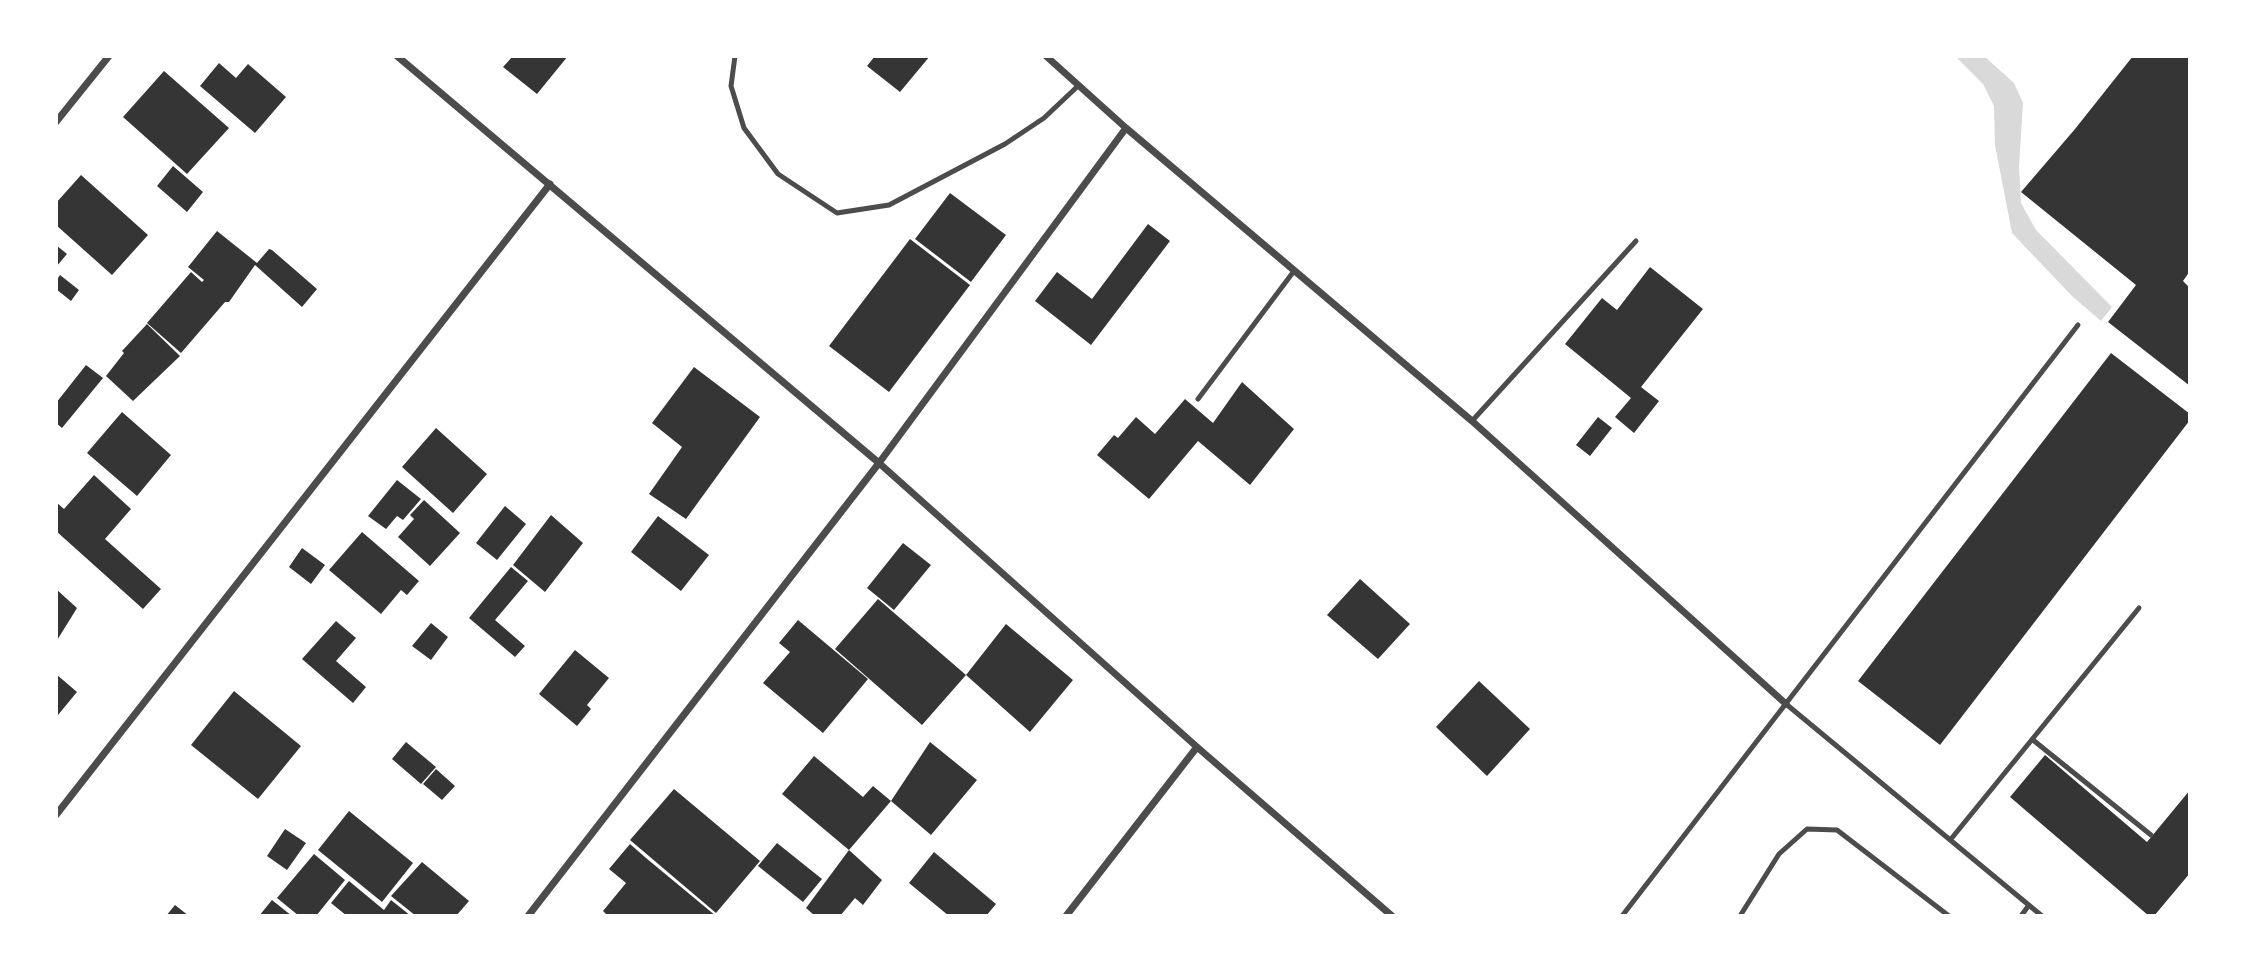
<!DOCTYPE html>
<html>
<head>
<meta charset="utf-8">
<style>
  body { margin:0 }
  #map { position:relative; width:2246px; height:972px; overflow:hidden; background:#fff; font-family:"Alegreya Sans",sans-serif }
  canvas { display:block }
  .frame { position:absolute; inset:0; border:58px solid #fff; pointer-events:none }
</style>
</head>
<body>
<div id="map">
<canvas width="2246" height="972"></canvas>
<div class="frame"></div>
</div>
<script>
const ctx = document.querySelector('canvas').getContext('2d');
ctx.lineJoin = 'round';
function fillPath(path, color) {
  ctx.fillStyle = color;
  ctx.fill(path, 'evenodd');
}
function shape(rows) {
  const path = new Path2D();
  for (const r of rows) {
    path.moveTo(r[0], r[1]);
    for (let i = 2; i < r.length; i += 2) path.lineTo(r[i], r[i + 1]);
  }
  return path;
}
function strokePath(path, color, width, dash) {
  ctx.strokeStyle = color;
  ctx.lineWidth = width;
  ctx.lineCap = dash ? 'butt' : 'round';
  ctx.setLineDash(dash || []);
  ctx.stroke(path);
}
const water = shape([
  [1955,56,1984,56,2014,83,2023,103,2019,167,2021,203,2036,230,2112,307,2101,321,2072,296,2012,233,1995,145,1994,106,1983,84]
]);
const building = shape([
  [513,56,568,56,537,94,503,67],
  [875,56,930,56,900,92,867,66],
  [2133,56,2190,56,2190,271,2183,281,2190,288,2190,386,2108,322,2136,285,2021,192,2075,129],
  [219,63,236,78,248,64,286,97,255,133,200,86],
  [164,71,229,128,187,174,123,117],
  [173,166,203,192,187,212,157,186],
  [81,175,148,235,112,275,56,225,56,203],
  [950,193,1006,235,971,282,915,239],
  [1148,224,1170,241,1091,345,1035,301,1057,272,1092,299],
  [217,231,257,263,269,249,272,250,317,289,302,307,255,265,229,302,225,302,181,353,147,323,191,272,202,282,204,280,188,267],
  [910,239,970,285,889,392,829,346],
  [56,245,67,254,56,267],
  [1650,267,1703,309,1641,387,1659,401,1634,433,1615,417,1631,398,1565,344,1602,298,1617,310],
  [60,275,79,290,71,301,56,289,56,281],
  [147,324,180,356,133,401,106,376,124,353,122,351],
  [2111,353,2190,414,2190,420,1940,745,1858,681],
  [86,365,103,378,62,428,56,423,56,403],
  [694,367,760,417,686,519,649,494,682,447,652,423],
  [1242,382,1294,429,1250,485,1198,441,1149,499,1097,455,1114,435,1118,438,1136,417,1155,434,1185,399,1213,423],
  [122,412,171,455,137,496,87,453],
  [1598,417,1612,428,1590,456,1576,445],
  [436,428,487,474,453,513,402,467],
  [94,475,131,509,105,539,161,589,143,609,56,531,56,502,64,509],
  [397,480,421,499,403,520,397,516,386,529,368,516],
  [424,500,460,533,430,566,398,537,414,519,410,515],
  [505,506,526,524,497,560,476,543],
  [551,515,583,543,545,592,513,565],
  [658,516,709,555,681,591,631,552],
  [362,532,419,581,407,595,401,590,381,614,329,570],
  [903,543,931,565,894,610,867,588],
  [302,548,325,565,311,584,289,567],
  [511,567,528,581,495,620,525,646,515,657,469,618],
  [1360,579,1410,624,1378,659,1327,615],
  [56,589,77,608,56,642],
  [878,599,966,675,922,725,835,649],
  [798,620,868,679,823,733,763,683,790,652,779,643],
  [336,621,356,638,336,661,366,687,353,703,302,659],
  [431,623,448,637,431,660,412,646],
  [1006,624,1073,680,1030,732,966,675],
  [575,650,609,678,587,705,591,709,577,726,539,694],
  [56,674,77,692,58,715,56,713],
  [1479,681,1530,729,1487,776,1436,727],
  [234,691,301,746,258,799,191,745],
  [406,742,436,767,421,784,392,759],
  [930,742,977,780,931,835,891,801],
  [2045,755,2147,842,2190,790,2190,873,2154,916,2149,916,2010,797],
  [814,756,863,797,873,786,891,801,849,850,882,880,863,905,855,898,840,916,815,916,806,908,849,850,782,794],
  [436,769,455,786,442,800,423,784],
  [674,789,760,861,716,913,630,840],
  [349,811,413,863,382,902,318,850],
  [285,829,306,843,287,870,267,856],
  [777,843,822,879,803,902,758,866],
  [630,844,646,858,716,916,608,916,603,911,626,883,609,869],
  [934,852,996,904,986,916,949,916,909,883],
  [314,854,345,880,316,916,299,916,277,898],
  [422,862,469,901,456,916,416,916,391,896],
  [349,881,384,910,391,900,411,916,347,916,331,903],
  [272,900,292,916,259,916],
  [175,905,189,916,166,916]
]);
const service = shape([
  [735,56,731,86,744,128,778,174,837,213,889,205,1005,144,1044,118,1079,85],
  [1198,399,1294,271],
  [1472,421,1636,241],
  [1786,704,2042,916],
  [2033,740,2151,835],
  [1951,839,2139,608],
  [1622,916,2078,325],
  [1740,916,1779,854,1807,829,1837,830,1949,916],
  [2021,916,2029,905]
]);
const minor = shape([
  [397,56,879,463,1197,747,1392,916],
  [1046,56,1126,128,1472,421,1786,704],
  [56,122,109,56],
  [56,815,550,184],
  [528,916,879,463,1126,128],
  [1066,916,1197,747]
]);
fillPath(water, '#d9d9d9');
fillPath(building, '#353535');
strokePath(service, '#4c4c4c', 5);
strokePath(minor, '#4c4c4c', 7);
</script>
</body>
</html>
